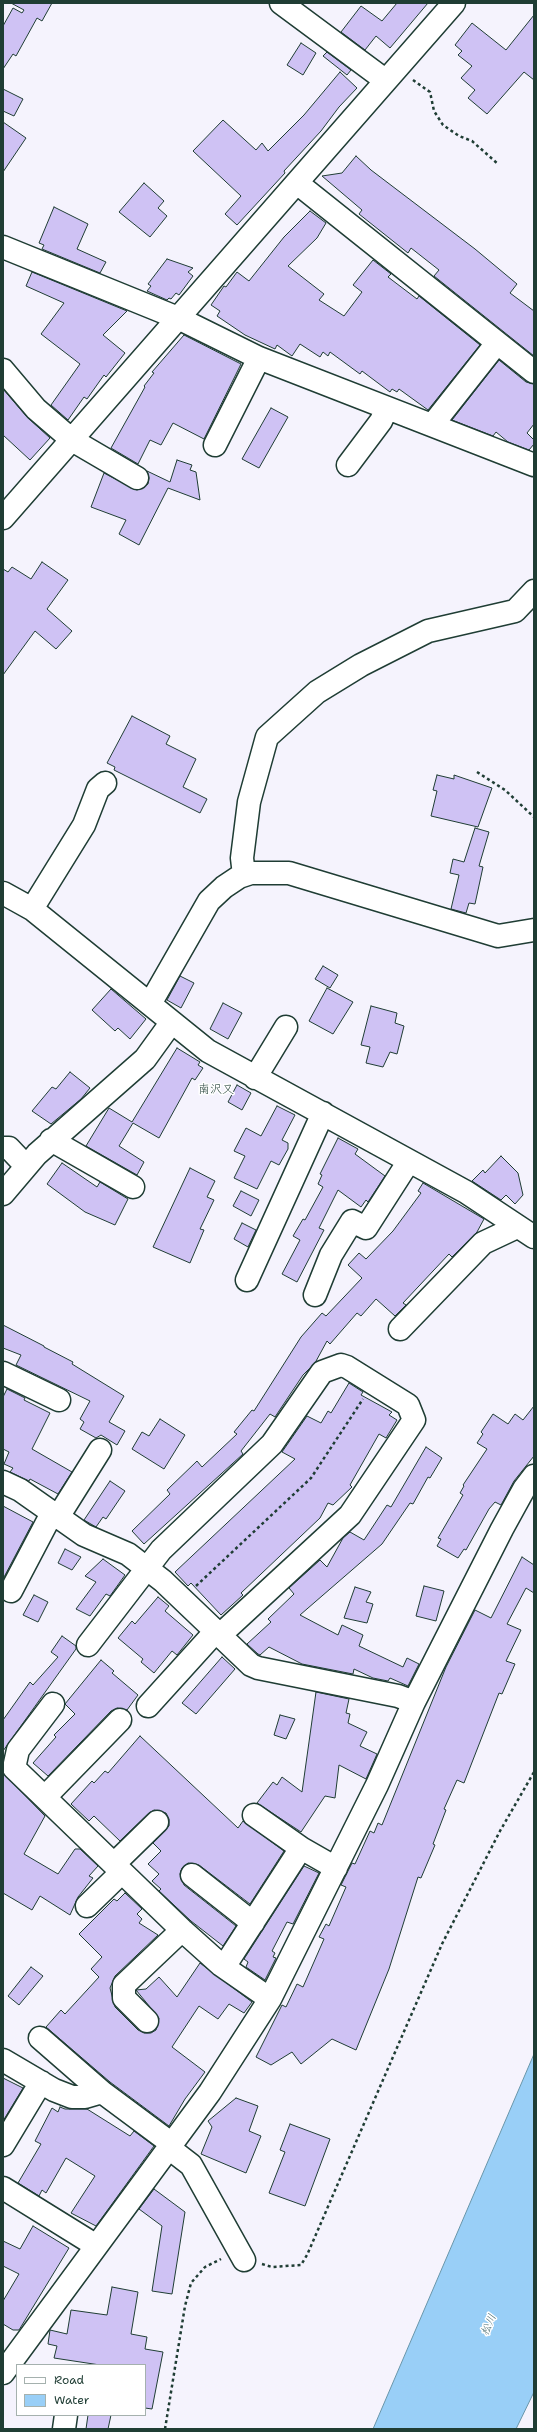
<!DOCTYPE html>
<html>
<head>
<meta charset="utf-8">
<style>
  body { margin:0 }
  #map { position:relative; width:537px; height:2432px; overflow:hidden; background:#f5f3fd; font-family:"Shantell Sans",sans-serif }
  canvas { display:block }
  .frame { position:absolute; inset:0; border:4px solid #1f3d34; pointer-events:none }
  .legend { position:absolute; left:16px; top:2364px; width:130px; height:52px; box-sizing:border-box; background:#fff; border:1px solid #a5b1ae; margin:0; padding:5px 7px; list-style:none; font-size:12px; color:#1f3d34 }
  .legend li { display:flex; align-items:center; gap:8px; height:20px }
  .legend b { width:20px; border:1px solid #a5b1ae }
</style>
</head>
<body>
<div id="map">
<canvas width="537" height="2432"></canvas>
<div class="frame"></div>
<ul class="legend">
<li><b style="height:5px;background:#fff"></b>Road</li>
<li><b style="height:11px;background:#99cff7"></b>Water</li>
</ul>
</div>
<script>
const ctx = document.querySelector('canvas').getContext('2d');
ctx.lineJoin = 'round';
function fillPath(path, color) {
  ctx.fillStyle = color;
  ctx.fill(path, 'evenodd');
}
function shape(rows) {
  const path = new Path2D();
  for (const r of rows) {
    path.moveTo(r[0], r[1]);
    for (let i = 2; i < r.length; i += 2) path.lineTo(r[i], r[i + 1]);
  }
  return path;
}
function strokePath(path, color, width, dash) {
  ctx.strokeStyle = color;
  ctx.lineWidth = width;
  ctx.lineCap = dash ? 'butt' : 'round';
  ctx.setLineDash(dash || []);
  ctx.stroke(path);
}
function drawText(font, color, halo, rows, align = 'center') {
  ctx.font = font + ' "Shantell Sans","Klee One",sans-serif';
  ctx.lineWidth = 3;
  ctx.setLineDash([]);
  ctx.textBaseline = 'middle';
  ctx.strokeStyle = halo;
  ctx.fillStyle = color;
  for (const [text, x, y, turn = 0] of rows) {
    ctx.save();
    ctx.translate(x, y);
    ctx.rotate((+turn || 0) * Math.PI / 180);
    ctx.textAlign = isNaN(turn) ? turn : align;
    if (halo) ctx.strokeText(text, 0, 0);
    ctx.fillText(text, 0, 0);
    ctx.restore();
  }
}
const water = shape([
  [534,2054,534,2392,516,2429,373,2429,534,2054]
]);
const building = shape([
  [11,3,52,3,42,21,37,18,16,56,13,54,3,69,3,26,13,8,22,13,24,10,11,3],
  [397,3,428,3,390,48,376,36,365,50,341,32,361,6,382,21,397,3],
  [534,15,534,80,524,72,487,114,468,98,475,90,461,78,472,66,458,55,462,51,455,45,472,23,506,50,534,15],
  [301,43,316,53,303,75,287,65,301,43],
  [327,52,351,70,347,75,323,56,327,52],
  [340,72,357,88,339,107,321,131,284,171,285,173,237,225,225,214,241,196,193,151,223,120,256,150,262,143,268,151,304,115,340,72],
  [3,89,23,99,14,116,3,111,3,89],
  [3,122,26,138,3,172,3,122],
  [356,156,371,170,475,249,517,284,510,293,534,311,534,356,434,276,439,270,411,248,408,253,359,214,362,210,322,176,342,173,356,156],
  [144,183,164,201,158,208,167,216,150,237,119,212,144,183],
  [54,207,88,224,77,249,106,262,100,273,42,249,44,245,39,243,54,207],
  [310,211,326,223,317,238,288,266,324,294,319,300,344,316,362,292,353,285,373,260,391,274,388,277,417,299,419,296,480,345,428,410,399,389,397,392,392,389,390,392,362,371,360,374,330,352,328,356,323,352,320,357,300,344,292,356,277,345,275,349,245,335,217,316,220,311,211,305,224,286,226,287,237,272,249,281,284,237,310,211],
  [167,259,193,268,188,272,193,276,179,295,176,293,171,299,169,298,167,300,147,291,151,286,148,284,167,259],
  [32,272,127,311,103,335,125,353,106,377,104,375,87,399,84,397,68,420,51,405,80,364,41,334,64,303,26,286,32,272],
  [184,335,241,364,204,439,173,423,161,445,150,440,138,464,111,448,145,387,144,386,154,373,152,372,184,335],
  [499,360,526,382,534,384,534,424,527,433,534,440,534,444,529,450,508,442,496,432,493,436,452,420,499,360],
  [3,389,27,417,50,438,30,460,3,435,3,389],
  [271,408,288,417,259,468,242,459,271,408],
  [177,460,192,465,190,470,196,472,200,500,168,488,139,545,119,534,126,520,91,507,104,473,137,490,148,484,149,478,147,471,170,482,177,460],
  [42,562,68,580,47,609,72,631,56,649,35,631,3,675,3,569,8,572,12,567,31,579,42,562],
  [132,716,170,736,166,744,196,759,183,787,207,799,200,813,114,770,115,767,107,763,132,716],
  [437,775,454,779,454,775,492,788,478,827,431,816,437,791,433,790,437,775],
  [475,828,489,832,479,866,483,867,475,904,469,903,466,913,451,909,459,875,450,873,453,859,464,862,475,828],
  [323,966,338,975,330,988,315,979,323,966],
  [180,976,194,983,181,1008,167,1000,180,976],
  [327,988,353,1002,333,1034,309,1021,327,988],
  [111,989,146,1019,130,1039,118,1028,115,1031,92,1010,111,989],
  [223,1003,242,1013,228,1039,210,1029,223,1003],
  [371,1006,397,1013,395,1023,404,1026,397,1054,390,1052,383,1067,366,1063,370,1047,361,1045,371,1006],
  [177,1048,200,1062,198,1065,203,1068,195,1080,192,1078,159,1138,133,1123,119,1146,144,1162,137,1175,86,1146,109,1108,132,1122,177,1048],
  [70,1072,90,1088,81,1099,51,1124,32,1111,52,1087,56,1089,70,1072],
  [237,1085,251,1093,242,1110,228,1102,237,1085],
  [277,1106,295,1115,282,1140,288,1143,288,1149,279,1165,271,1161,257,1189,234,1178,245,1156,234,1151,246,1128,261,1136,277,1106],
  [338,1138,358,1149,355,1154,385,1176,368,1202,366,1200,361,1207,338,1190,319,1228,324,1230,297,1282,282,1274,300,1240,293,1236,303,1219,305,1220,323,1187,318,1184,322,1175,320,1174,338,1138],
  [501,1156,518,1173,523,1195,515,1204,506,1195,501,1200,472,1181,483,1170,485,1173,501,1156],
  [62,1163,97,1187,100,1182,128,1199,115,1225,85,1212,47,1184,62,1163],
  [190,1168,215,1181,207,1197,214,1200,200,1229,204,1230,190,1263,153,1247,190,1168],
  [423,1183,484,1219,477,1232,452,1257,449,1254,403,1303,406,1305,395,1316,376,1299,361,1316,357,1313,330,1344,327,1341,315,1363,303,1375,275,1417,270,1414,241,1451,243,1454,144,1544,132,1531,170,1494,167,1490,197,1461,202,1467,237,1434,234,1432,252,1410,254,1411,301,1337,322,1313,326,1316,362,1278,348,1265,359,1253,366,1259,393,1231,421,1193,418,1191,423,1183],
  [241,1191,259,1200,251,1216,233,1206,241,1191],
  [242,1223,256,1230,248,1247,234,1239,242,1223],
  [3,1325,44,1346,44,1347,73,1362,72,1364,124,1396,109,1422,125,1431,117,1445,101,1435,96,1438,80,1429,84,1422,80,1419,90,1401,16,1365,21,1355,3,1348,3,1325],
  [349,1383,363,1392,361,1395,392,1412,389,1415,397,1420,386,1438,379,1434,350,1485,352,1487,333,1505,328,1503,320,1518,241,1593,243,1595,221,1615,191,1583,188,1586,175,1572,295,1459,282,1452,307,1416,321,1423,328,1411,331,1413,349,1383],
  [7,1389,25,1398,24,1400,50,1413,32,1449,72,1472,58,1494,30,1479,29,1481,10,1472,13,1468,4,1464,9,1452,3,1449,3,1397,7,1389],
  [534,1406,534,1456,514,1481,501,1505,495,1502,489,1509,466,1550,464,1549,458,1558,437,1546,441,1539,438,1538,463,1495,460,1493,464,1486,463,1485,487,1449,477,1443,483,1434,481,1432,493,1414,508,1424,515,1414,523,1420,534,1406],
  [160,1419,185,1435,164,1469,132,1449,142,1432,149,1436,160,1419],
  [426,1447,442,1458,430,1478,428,1477,413,1504,410,1503,382,1544,300,1615,338,1635,342,1625,363,1635,359,1646,403,1667,407,1658,419,1664,408,1686,390,1678,388,1681,373,1678,354,1669,353,1674,302,1664,269,1647,260,1655,258,1654,247,1644,271,1622,268,1619,294,1594,289,1588,320,1560,327,1567,343,1538,350,1532,364,1540,387,1505,391,1507,426,1447],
  [110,1481,125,1491,106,1519,103,1517,96,1527,84,1520,110,1481],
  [3,1506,33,1522,3,1579,3,1506],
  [65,1549,81,1557,72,1570,58,1563,65,1549],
  [522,1557,534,1565,534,1593,526,1588,507,1624,521,1630,506,1661,515,1664,502,1694,499,1693,464,1783,457,1780,444,1809,446,1810,433,1844,435,1845,421,1878,418,1877,389,1969,356,2050,332,2039,301,2064,292,2052,271,2065,256,2057,282,2005,286,2007,297,1984,303,1987,324,1939,319,1937,326,1924,329,1926,346,1887,341,1885,352,1863,355,1864,370,1831,374,1833,378,1823,382,1825,446,1667,475,1610,491,1618,522,1557],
  [103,1559,125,1575,110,1596,106,1594,90,1616,76,1609,96,1582,85,1576,103,1559],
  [424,1586,444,1591,436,1621,416,1616,424,1586],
  [355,1587,371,1592,366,1602,373,1604,367,1623,344,1618,355,1587],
  [34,1595,48,1602,38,1622,23,1615,34,1595],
  [158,1597,169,1606,165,1611,193,1635,177,1655,172,1651,154,1673,141,1662,143,1659,118,1638,132,1621,135,1624,158,1597],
  [62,1636,76,1646,76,1649,3,1751,3,1720,30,1682,33,1685,58,1657,51,1652,62,1636],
  [222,1657,235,1669,196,1714,182,1703,222,1657],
  [101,1660,114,1671,112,1673,138,1695,127,1710,117,1708,111,1711,48,1776,33,1763,56,1737,54,1735,75,1714,65,1704,101,1660],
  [316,1692,349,1699,346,1713,350,1714,348,1723,367,1732,360,1746,377,1754,366,1779,339,1765,335,1798,325,1796,301,1832,257,1803,273,1782,277,1785,282,1777,302,1792,316,1692],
  [280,1715,295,1719,286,1739,274,1735,280,1715],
  [140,1736,238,1828,243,1821,284,1851,250,1904,199,1865,188,1863,182,1868,180,1874,184,1885,236,1926,223,1946,191,1921,159,1891,161,1889,152,1881,159,1874,148,1864,161,1851,153,1843,169,1826,169,1819,166,1813,154,1810,149,1813,120,1841,94,1816,89,1821,71,1804,92,1781,94,1783,105,1771,108,1773,140,1736],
  [3,1773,45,1816,24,1854,58,1874,75,1849,80,1849,98,1866,89,1876,93,1878,78,1897,70,1915,40,1896,32,1910,3,1893,3,1773],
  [304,1866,319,1873,293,1924,287,1922,272,1951,275,1953,273,1957,276,1958,265,1980,246,1967,248,1962,244,1959,304,1866],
  [125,1893,142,1909,137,1914,142,1919,139,1923,158,1935,115,1976,110,1988,115,2007,138,2030,144,2033,151,2033,156,2030,159,2018,136,1990,146,1989,159,1977,177,1997,200,1963,252,2002,244,2013,229,2004,218,2019,199,2006,172,2047,205,2072,185,2099,169,2126,110,2082,46,2027,61,2010,65,2014,99,1977,91,1969,102,1957,79,1934,114,1899,117,1901,125,1893],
  [31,1967,43,1976,19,2005,8,1996,31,1967],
  [3,2078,23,2088,3,2121,3,2078],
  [236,2098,258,2106,249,2131,261,2136,246,2173,201,2154,212,2127,208,2121,236,2098],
  [60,2107,65,2109,87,2109,130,2136,134,2131,154,2146,96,2226,71,2213,95,2176,66,2158,46,2193,42,2190,39,2196,18,2183,41,2144,35,2141,52,2108,58,2112,60,2107],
  [290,2124,330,2139,305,2206,269,2193,285,2152,280,2150,290,2124],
  [154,2189,185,2212,172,2294,152,2291,162,2226,139,2209,154,2189],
  [33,2226,69,2248,19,2330,13,2330,3,2324,3,2301,19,2274,3,2266,3,2241,20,2249,33,2226],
  [112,2287,138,2292,131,2334,147,2337,145,2349,163,2352,152,2409,145,2408,145,2365,100,2365,54,2358,57,2346,48,2344,50,2330,67,2334,71,2310,107,2315,112,2287],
  [88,2415,111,2415,108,2429,86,2429,88,2415]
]);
const path = shape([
  [413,80,430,92,434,111,443,125,459,136,472,141,498,164],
  [477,772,505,790,534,817],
  [196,1586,311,1478,363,1399],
  [262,2264,272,2267,301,2265,307,2255,442,1944,500,1831,534,1772],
  [165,2429,185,2306,191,2283,205,2267,221,2259]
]);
const minor = shape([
  [281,3,385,80],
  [297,183,534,372],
  [3,247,178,318,259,358,534,465],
  [3,370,36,409,72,440,137,478],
  [433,424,497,343],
  [215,445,259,358],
  [348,465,381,421,387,408],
  [3,518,454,3],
  [244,875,242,858,249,802,267,737,317,692,361,665,428,631,515,611,534,591],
  [3,893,32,909,208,1051,466,1192,534,1237],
  [32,909,84,825,98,789,105,783],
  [150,1004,209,901,224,887,239,877,251,873,289,873,498,936,534,930],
  [255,1078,286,1027],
  [51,1140,133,1187],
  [3,1148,9,1148,26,1166],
  [3,1194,37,1154,145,1059,171,1023],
  [247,1280,323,1113],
  [315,1295,331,1255,352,1221,366,1228,409,1161],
  [400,1329,483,1243,517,1227],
  [3,1373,59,1400],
  [3,1482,20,1490,84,1535,128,1554,163,1581,251,1665,258,1668,398,1696,414,1702],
  [58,1517,100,1450],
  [11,1591,52,1513],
  [88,1645,161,1550,272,1444,322,1372,341,1365,347,1367,408,1405,414,1420,350,1515,220,1635],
  [53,1704,18,1750,14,1768,182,1930,221,1965,270,1999],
  [148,1706,216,1631],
  [45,1797,120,1720],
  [254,1815,301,1848],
  [114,1864,157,1822],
  [192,1875,253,1923],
  [87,1906,122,1872],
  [224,1967,301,1848,336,1868],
  [147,2021,124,1998,124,1985,182,1930],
  [40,2038,102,2092],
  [3,2060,54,2090,72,2097,85,2097,102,2092,172,2144],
  [3,2145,41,2082],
  [169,2148,191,2165,244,2260],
  [3,2188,95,2245],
  [3,2373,210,2092,270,1999,377,1785,414,1702,502,1529,524,1489,534,1476],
  [64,2429,66,2415]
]);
const waterNames = [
  ["松川",489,2325,-67]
];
const quarterNames = [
  ["南沢又",216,1090]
];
fillPath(water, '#99cff7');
strokePath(water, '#6895a9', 1);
fillPath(building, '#cfc2f4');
strokePath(building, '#1f3d34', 1);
strokePath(minor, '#1f3d34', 25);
strokePath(path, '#1f3d34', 2.5, [3, 3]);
strokePath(minor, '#fff', 22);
drawText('italic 11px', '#3e6265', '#fff', waterNames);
drawText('12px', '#1f3d34', '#fff', quarterNames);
</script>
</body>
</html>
